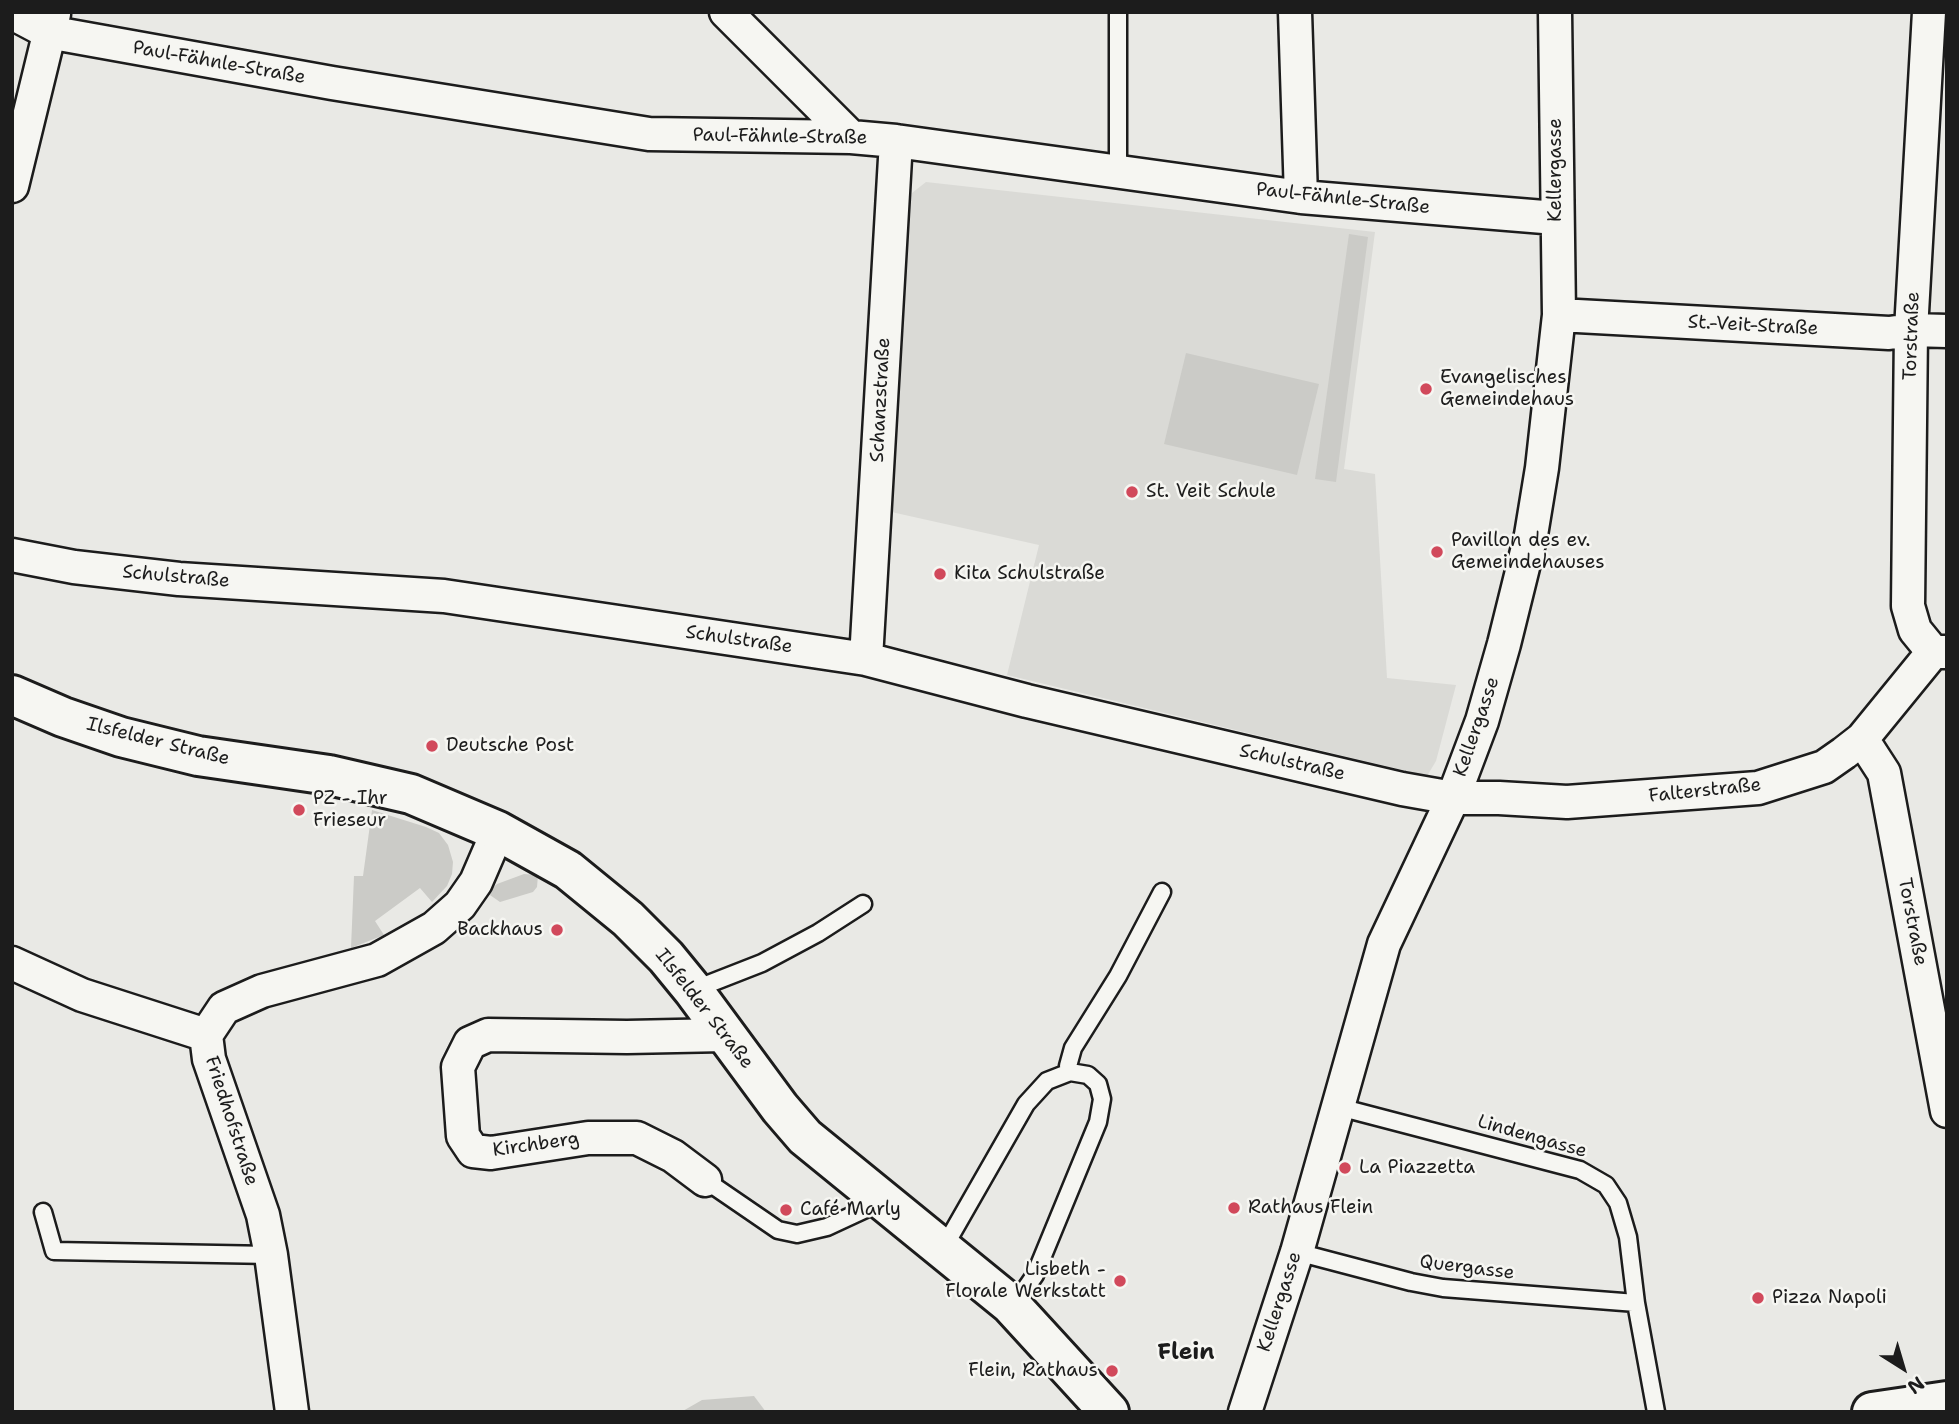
<!DOCTYPE html>
<html>
<head>
<meta charset="utf-8">
<style>
  body { margin:0 }
  #map { position:relative; width:1959px; height:1424px; overflow:hidden; background:#e9e9e5; font-family:"Shantell Sans",sans-serif }
  canvas { display:block }
  .frame { position:absolute; inset:0; border:14px solid #1c1c1c; pointer-events:none }
  .north { position:absolute; left:1868px; top:1333px; width:70px; height:70px; -webkit-text-stroke:5px #f6f6f2; paint-order:stroke; rotate:143deg; font-size:19px; font-weight:700; line-height:28px; text-align:center; color:#1c1c1c }
  .north::after { content:''; display:block; margin:auto; width:24px; height:32px; background:#1c1c1c; clip-path:polygon(50% 0,100% 100%,50% 72%,0 100%) }
</style>
</head>
<body>
<div id="map">
<canvas width="1959" height="1424"></canvas>
<div class="frame"></div>
<div class="north">N</div>
</div>
<script>
const ctx = document.querySelector('canvas').getContext('2d');
ctx.lineJoin = 'round';
function fillPath(path, color) {
  ctx.fillStyle = color;
  ctx.fill(path, 'evenodd');
}
function shape(rows) {
  const path = new Path2D();
  for (const r of rows) {
    path.moveTo(r[0], r[1]);
    for (let i = 2; i < r.length; i += 2) path.lineTo(r[i], r[i + 1]);
  }
  return path;
}
function strokePath(path, color, width, dash) {
  ctx.strokeStyle = color;
  ctx.lineWidth = width;
  ctx.lineCap = dash ? 'butt' : 'round';
  ctx.setLineDash(dash || []);
  ctx.stroke(path);
}
function drawText(font, color, halo, rows, align = 'center') {
  ctx.font = font + ' "Shantell Sans",sans-serif';
  ctx.lineWidth = 5;
  ctx.setLineDash([]);
  ctx.textBaseline = 'middle';
  ctx.strokeStyle = halo;
  ctx.fillStyle = color;
  for (const [text, x, y, turn = 0] of rows) {
    ctx.save();
    ctx.translate(x, y);
    ctx.rotate((+turn || 0) * Math.PI / 180);
    ctx.textAlign = isNaN(turn) ? turn : align;
    if (halo) ctx.strokeText(text, 0, 0);
    ctx.fillText(text, 0, 0);
    ctx.restore();
  }
}
const built = shape([
  [926,182,1375,232,1344,469,1375,474,1387,678,1456,685,1436,761,1427,776,1007,675,1039,545,887,511,906,208,912,193]
]);
const green = shape([
  [1349,234,1368,237,1336,482,1315,479],
  [1186,353,1319,384,1297,475,1164,444],
  [372,810,426,827,439,833,448,845,453,862,452,874,447,886,432,902,420,888,375,921,384,935,351,948,354,876,363,876],
  [524,874,538,875,537,887,533,892,500,902,487,893,497,884],
  [754,1396,766,1412,681,1412,702,1400]
]);
const service = shape([
  [1118,12,1118,172],
  [693,990,762,963,818,933,863,904],
  [1070,1072,1068,1066,1073,1048,1118,976,1162,892],
  [1339,1107,1580,1170,1606,1185,1618,1203,1628,1237,1636,1303,1656,1412],
  [705,1180,778,1230,797,1234,827,1227,883,1201],
  [43,1212,54,1251,271,1255],
  [943,1249,1026,1104,1047,1081,1070,1072,1088,1075,1098,1084,1102,1099,1098,1122,1035,1275,1026,1288,1010,1304],
  [1297,1252,1411,1282,1443,1288,1636,1303]
]);
const minor = shape([
  [726,12,851,137],
  [1295,12,1301,197],
  [1929,12,1911,330,1908,606,1915,630,1933,652],
  [12,13,48,32,332,83,649,134,851,137,896,141,1301,197,1556,218],
  [12,186,54,14],
  [1559,315,1889,333,1911,330,1947,331],
  [12,555,74,567,179,579,444,596,866,659,1027,701,1402,789,1453,798,1499,798,1567,802,1758,788,1824,767,1844,753,1862,739,1933,652,1947,652],
  [866,659,896,141],
  [1862,739,1884,773,1947,1111],
  [12,963,82,995,206,1035],
  [705,1180,673,1156,637,1138,588,1138,491,1153,473,1151,463,1136,458,1067,470,1043,488,1035,627,1037,725,1035],
  [292,1412,271,1255,263,1215,209,1059,206,1035,224,1008,262,991,377,960,434,928,460,905,476,882,498,831],
  [1245,1412,1297,1252,1384,944,1453,798,1482,721,1504,644,1531,535,1542,468,1559,315,1555,12]
]);
const secondary = shape([
  [12,695,63,717,121,737,198,756,329,775,411,794,498,831,568,870,628,919,666,957,693,990,780,1108,805,1137,1010,1304,1109,1412],
  [1872,1412,1947,1401]
]);
const markers = [
  [1426,389,7,"#d1495b"],
  [1132,492,7,"#d1495b"],
  [1437,552,7,"#d1495b"],
  [940,574,7,"#d1495b"],
  [432,746,7,"#d1495b"],
  [299,810,7,"#d1495b"],
  [557,930,7,"#d1495b"],
  [1345,1168,7,"#d1495b"],
  [1234,1208,7,"#d1495b"],
  [786,1210,7,"#d1495b"],
  [1120,1281,7,"#d1495b"],
  [1758,1298,7,"#d1495b"],
  [1112,1371,7,"#d1495b"]
];
const streetNames = [
  ["Paul-Fähnle-Straße",219,63,10],
  ["Paul-Fähnle-Straße",780,137,1],
  ["Kellergasse",1556,170,-90],
  ["Paul-Fähnle-Straße",1343,199,6],
  ["St.-Veit-Straße",1753,326,3],
  ["Torstraße",1912,336,-88],
  ["Schanzstraße",881,400,-87],
  ["Schulstraße",176,577,5],
  ["Schulstraße",739,640,8],
  ["Kellergasse",1477,727,-71],
  ["Ilsfelder Straße",158,742,14],
  ["Schulstraße",1292,763,13],
  ["Falterstraße",1705,791,-6],
  ["Torstraße",1912,922,79],
  ["Ilsfelder Straße",704,1009,52],
  ["Friedhofstraße",231,1121,72],
  ["Lindengasse",1532,1137,16],
  ["Kirchberg",536,1145,-8],
  ["Quergasse",1467,1268,7],
  ["Kellergasse",1280,1302,-72]
];
const poiNames = [
  ["Evangelisches",1440,378],
  ["Gemeindehaus",1440,400],
  ["St. Veit Schule",1146,492],
  ["Pavillon des ev.",1451,541],
  ["Gemeindehauses",1451,563],
  ["Kita Schulstraße",954,574],
  ["Deutsche Post",446,746],
  ["PZ - Ihr",313,799],
  ["Frieseur",313,821],
  ["Backhaus",543,930,"right"],
  ["La Piazzetta",1359,1168],
  ["Rathaus Flein",1248,1208],
  ["Café Marly",800,1210],
  ["Lisbeth -",1106,1270,"right"],
  ["Florale Werkstatt",1106,1292,"right"],
  ["Pizza Napoli",1772,1298],
  ["Flein, Rathaus",1098,1371,"right"]
];
const quarterNames = [
  ["Flein",1186,1353]
];
fillPath(built, '#dadad6');
fillPath(green, '#cbcbc7');
strokePath(service, '#1c1c1c', 21);
strokePath(minor, '#1c1c1c', 37);
strokePath(secondary, '#1c1c1c', 44);
strokePath(service, '#f6f6f2', 16);
strokePath(minor, '#f6f6f2', 32);
strokePath(secondary, '#f6f6f2', 38);
for (const [x, y, r, color] of markers) {
  const dot = new Path2D();
  dot.arc(x, y, r, 0, 2 * Math.PI);
  ctx.fillStyle = color;
  ctx.fill(dot);
  strokePath(dot, '#f6f6f2', 2.5);
}
drawText('19px', '#1c1c1c', '#f6f6f2', streetNames);
drawText('19px', '#1c1c1c', '#f6f6f2', poiNames, 'left');
drawText('bold 23px', '#1c1c1c', '#f6f6f2', quarterNames);
</script>
</body>
</html>
